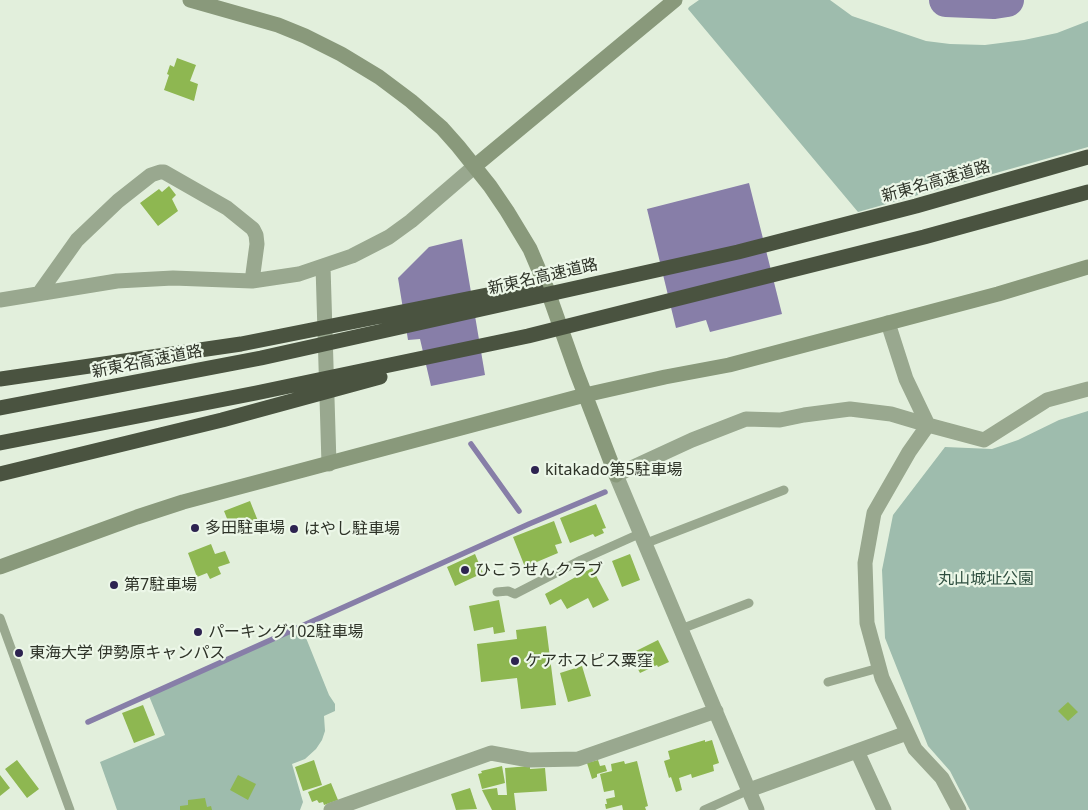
<!DOCTYPE html>
<html>
<head>
<meta charset="utf-8">
<style>
  body { margin:0 }
  canvas { display:block; background:#e2efdc }
</style>
</head>
<body>
<canvas width="1088" height="810"></canvas>
<script>
const ctx = document.querySelector('canvas').getContext('2d');
ctx.lineJoin = 'round';
function fillPath(path, color) {
  ctx.fillStyle = color;
  ctx.fill(path, 'evenodd');
}
function shape(rows) {
  const path = new Path2D();
  for (const r of rows) {
    path.moveTo(r[0], r[1]);
    for (let i = 2; i < r.length; i += 2) path.lineTo(r[i], r[i + 1]);
  }
  return path;
}
function strokePath(path, color, width, dash) {
  ctx.strokeStyle = color;
  ctx.lineWidth = width;
  ctx.lineCap = dash ? 'butt' : 'round';
  ctx.setLineDash(dash || []);
  ctx.stroke(path);
}
function drawText(font, color, halo, rows, align = 'center') {
  ctx.font = font + ' "Noto Sans","Noto Sans JP",sans-serif';
  ctx.lineWidth = 4.5;
  ctx.setLineDash([]);
  ctx.textBaseline = 'middle';
  ctx.strokeStyle = halo;
  ctx.fillStyle = color;
  for (const [text, x, y, turn = 0] of rows) {
    ctx.save();
    ctx.translate(x, y);
    ctx.rotate((+turn || 0) * Math.PI / 180);
    ctx.textAlign = isNaN(turn) ? turn : align;
    if (halo) ctx.strokeText(text, 0, 0);
    ctx.fillText(text, 0, 0);
    ctx.restore();
  }
}
const green = shape([
  [699,0,830,0,852,16,926,41,950,44,985,45,1024,40,1057,33,1088,21,1088,147,858,212,688,9,689,7],
  [1088,411,1088,810,970,810,950,771,928,746,885,638,882,570,893,515,945,447,992,449,1018,440,1059,420],
  [302,628,329,695,335,704,335,711,324,716,325,731,322,740,316,749,305,759,292,764,303,802,300,810,117,810,100,762,165,735,149,696]
]);
const water = shape([
  [749,183,782,314,710,332,706,320,676,328,647,209],
  [462,239,485,375,431,386,420,339,408,340,398,278,429,247]
]);
const stream = shape([
  [471,444,519,511],
  [88,722,529,524,605,492]
]);
const river = shape([
  [946,0,994,2,1007,0]
]);
const building = shape([
  [177,58,196,65,190,81,198,84,194,101,164,90,169,75,167,74,170,65,174,67],
  [169,186,176,195,172,199,178,211,158,226,140,203,159,189,162,192],
  [250,501,258,521,232,531,224,511],
  [596,504,606,528,602,529,604,533,595,537,593,534,570,543,560,518],
  [554,521,562,543,555,545,558,553,525,567,513,537],
  [211,544,215,554,225,551,230,563,218,567,221,574,210,579,207,573,197,577,188,553],
  [475,554,483,573,455,586,447,567],
  [630,554,640,580,622,587,612,561],
  [592,568,609,600,593,608,588,598,567,609,561,599,550,605,545,594],
  [499,600,505,632,494,634,493,627,474,631,469,606],
  [546,626,556,705,521,709,517,678,481,682,477,644,517,639,516,630],
  [658,640,669,662,658,667,657,665,640,673,630,654],
  [582,666,591,696,568,702,560,673],
  [1068,702,1078,712,1068,721,1058,711],
  [143,705,155,735,134,743,122,713],
  [705,740,705,742,712,740,719,763,713,765,714,771,692,778,691,774,679,778,682,790,676,792,671,777,669,778,664,761,670,759,668,751],
  [17,760,39,789,27,798,5,769],
  [314,760,322,785,303,791,295,767],
  [598,760,600,766,605,765,607,771,597,774,597,777,592,779,587,763],
  [624,761,625,764,637,761,648,806,645,807,646,810,623,810,622,805,606,809,605,804,607,804,606,799,615,797,614,790,604,792,600,774,612,771,611,764],
  [502,766,505,783,482,789,478,774,482,773,481,771],
  [530,766,530,769,545,768,547,791,514,793,516,810,492,810,482,790,497,788,498,795,507,795,505,768],
  [0,775,10,788,0,796],
  [238,775,256,784,248,800,230,790],
  [331,783,338,800,324,805,323,802,319,803,317,800,312,802,308,792],
  [470,788,477,809,456,810,451,794],
  [205,798,207,807,211,806,212,810,180,810,180,806,188,805,188,800]
]);
const lane = shape([
  [644,544,784,490],
  [497,592,508,591,515,594,581,560,639,534],
  [0,618,70,810],
  [681,629,749,603],
  [828,682,879,668],
  [704,810,749,790]
]);
const street = shape([
  [323,266,329,464],
  [40,292,77,240,118,201,151,175,160,172,164,172,227,208,253,229,256,235,257,244,252,281],
  [0,300,117,281,173,278,252,281,299,274,352,256,389,237,411,221,475,166],
  [888,323,906,379,928,425],
  [857,751,884,810],
  [749,790,907,733],
  [331,810,491,753,529,760,578,759,716,711],
  [757,810,616,475,692,440,746,419,780,420,804,415,850,409,891,414,928,425],
  [959,810,942,778,915,749,882,678,867,623,865,563,874,513,909,452,928,425,984,440,1047,400,1088,389]
]);
const secondary = shape([
  [190,0,278,25,305,36,341,54,379,77,411,101,442,128,458,146,490,186,507,211,530,249,547,289,576,371,616,475],
  [475,166,675,0],
  [0,567,137,517,183,502,585,395,665,377,729,365,998,294,1088,267]
]);
const highway = shape([
  [0,379,241,344,492,294,536,288],
  [0,408,261,358,738,252,916,206,1088,157],
  [0,443,256,393,528,336,924,237,1088,192],
  [0,474,222,420,380,377]
]);
const markers = [
  [535,470,5,"#2d2350"],
  [195,528,5,"#2d2350"],
  [294,529,5,"#2d2350"],
  [465,570,5,"#2d2350"],
  [114,585,5,"#2d2350"],
  [198,632,5,"#2d2350"],
  [19,653,5,"#2d2350"],
  [515,661,5,"#2d2350"]
];
const streetNames = [
  ["新東名高速道路",936,182,-16],
  ["新東名高速道路",543,277,-13],
  ["新東名高速道路",147,362,-11]
];
const poiNames = [
  ["kitakado第5駐車場",545,470],
  ["多田駐車場",205,528],
  ["はやし駐車場",304,529],
  ["ひこうせんクラブ",475,570],
  ["第7駐車場",124,585],
  ["パーキング102駐車場",208,632],
  ["東海大学 伊勢原キャンパス",29,653],
  ["ケアホスピス粟窪",525,661]
];
const parkNames = [
  ["丸山城址公園",986,579]
];
fillPath(green, '#9ebcad');
fillPath(water, '#877ea8');
strokePath(stream, '#877ea8', 5.5);
strokePath(river, '#877ea8', 34);
fillPath(building, '#8eb751');
strokePath(lane, '#99a88f', 9);
strokePath(street, '#99a88f', 15);
strokePath(secondary, '#89997b', 15);
strokePath(highway, '#4a5340', 15);
for (const [x, y, r, color] of markers) {
  const dot = new Path2D();
  dot.arc(x, y, r, 0, 2 * Math.PI);
  ctx.fillStyle = color;
  ctx.fill(dot);
  strokePath(dot, '#ecf7e8', 2);
}
drawText('16px', '#2e3328', '#ecf7e8', streetNames);
drawText('16px', '#2e3328', '#ecf7e8', poiNames, 'left');
drawText('16px', '#2f4f40', '#ecf7e8', parkNames);
</script>
</body>
</html>
